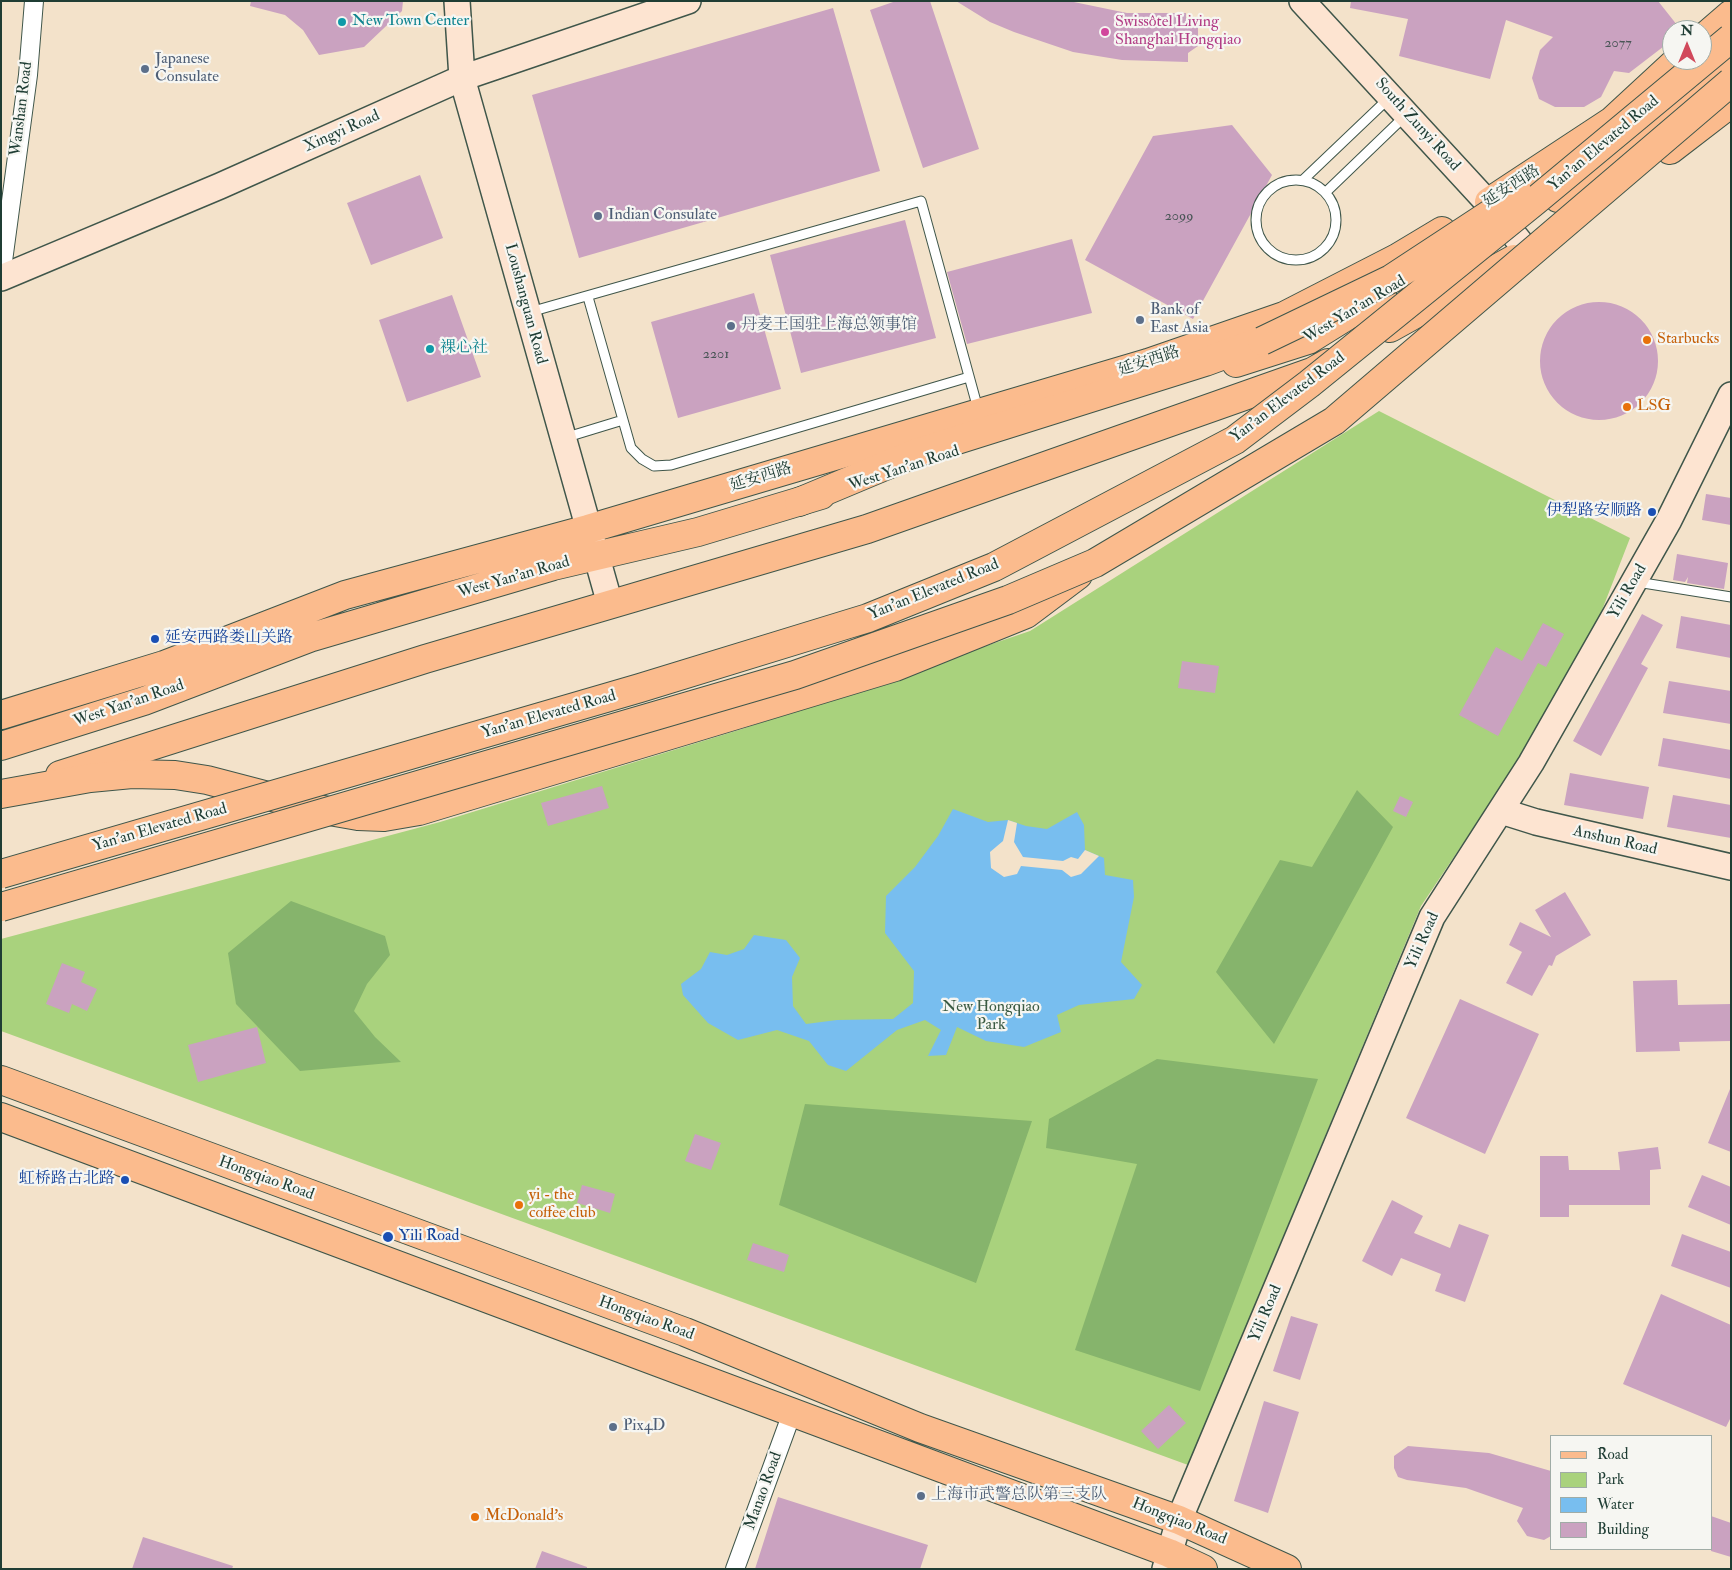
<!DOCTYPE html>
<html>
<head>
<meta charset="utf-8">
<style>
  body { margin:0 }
  #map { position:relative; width:1732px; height:1570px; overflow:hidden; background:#f3e2ca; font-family:"IM FELL Double Pica",serif }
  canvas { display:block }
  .frame { position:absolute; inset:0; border:2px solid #1f3d34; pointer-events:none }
  .legend { position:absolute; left:1550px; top:1435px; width:162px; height:115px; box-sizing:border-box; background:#f6f6f2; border:1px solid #a0aca6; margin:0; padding:6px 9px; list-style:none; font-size:15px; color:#1f3d34 }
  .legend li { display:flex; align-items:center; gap:10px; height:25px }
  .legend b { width:25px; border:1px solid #a0aca6 }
  .north { position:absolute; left:1662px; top:20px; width:50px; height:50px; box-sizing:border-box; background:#f6f6f2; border:1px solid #a0aca6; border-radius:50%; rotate:0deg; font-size:14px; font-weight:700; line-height:20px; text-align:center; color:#1f3d34 }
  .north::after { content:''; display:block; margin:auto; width:18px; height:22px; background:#d1495b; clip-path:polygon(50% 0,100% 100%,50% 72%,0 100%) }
</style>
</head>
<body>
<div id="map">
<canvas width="1732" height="1570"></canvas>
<div class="frame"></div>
<ul class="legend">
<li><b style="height:6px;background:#fbbb8d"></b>Road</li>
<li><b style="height:14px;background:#a9d27d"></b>Park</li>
<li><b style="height:14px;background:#78beef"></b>Water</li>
<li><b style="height:14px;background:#caa2c0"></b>Building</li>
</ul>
<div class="north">N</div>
</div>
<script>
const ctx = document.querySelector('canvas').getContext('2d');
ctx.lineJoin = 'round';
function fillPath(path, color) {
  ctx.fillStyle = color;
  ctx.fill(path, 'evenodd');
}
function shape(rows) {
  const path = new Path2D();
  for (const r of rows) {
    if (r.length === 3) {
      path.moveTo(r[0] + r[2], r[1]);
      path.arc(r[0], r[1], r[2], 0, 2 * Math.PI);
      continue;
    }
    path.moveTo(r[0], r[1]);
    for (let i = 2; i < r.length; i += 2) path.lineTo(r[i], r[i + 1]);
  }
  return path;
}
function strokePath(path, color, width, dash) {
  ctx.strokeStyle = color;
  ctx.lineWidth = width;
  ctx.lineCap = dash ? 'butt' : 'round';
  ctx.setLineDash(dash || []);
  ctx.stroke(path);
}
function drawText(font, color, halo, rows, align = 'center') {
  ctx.font = font + ' "IM FELL Double Pica","Noto Serif SC",serif';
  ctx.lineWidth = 4.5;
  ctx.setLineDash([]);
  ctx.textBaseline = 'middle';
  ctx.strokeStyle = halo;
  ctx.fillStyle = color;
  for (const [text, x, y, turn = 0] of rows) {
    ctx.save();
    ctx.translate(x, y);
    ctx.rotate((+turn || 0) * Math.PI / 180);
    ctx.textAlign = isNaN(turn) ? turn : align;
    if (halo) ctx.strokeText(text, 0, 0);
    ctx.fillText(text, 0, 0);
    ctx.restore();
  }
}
const green = shape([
  [1379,411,1630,538,1578,672,1421,906,1188,1465,1,1031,1,939,440,822,742,729,1030,631]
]);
const forest = shape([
  [1357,790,1393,827,1274,1044,1216,972,1280,860,1312,867],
  [291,901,385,936,390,955,367,984,354,1011,375,1037,401,1062,300,1071,236,1004,228,953],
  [1157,1059,1318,1079,1200,1391,1075,1350,1137,1164,1046,1148,1049,1119],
  [805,1104,1032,1121,976,1283,779,1205]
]);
const water = shape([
  [953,809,988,822,1008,820,1026,826,1047,829,1077,812,1084,825,1085,850,1104,858,1105,875,1133,880,1134,897,1121,962,1142,985,1134,999,1079,1005,1057,1015,1061,1032,1024,1047,986,1041,957,1027,946,1055,928,1056,941,1030,925,1020,897,1030,846,1071,828,1065,809,1041,777,1030,738,1040,708,1023,683,995,681,984,701,969,710,952,727,955,744,949,754,935,786,940,800,958,792,977,793,1006,806,1024,837,1020,893,1019,913,1003,914,971,885,933,886,896,915,867,938,836]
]);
const pier = shape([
  [1008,820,1017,823,1014,842,1023,857,1063,861,1071,857,1078,859,1085,850,1099,856,1081,874,1071,877,1062,870,1021,866,1017,874,1004,877,991,868,990,852,1003,841]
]);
const building = shape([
  [251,1,403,1,402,11,364,47,319,55,303,30,285,15,250,6],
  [896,1,930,1,979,149,923,168,870,10],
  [956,1,1069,1,1127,13,1186,13,1186,21,1198,27,1198,46,1188,53,1188,62,1122,60,1073,52,1014,32,990,22],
  [1351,1,1658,1,1681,30,1672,30,1672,40,1629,73,1614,71,1601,97,1584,107,1555,107,1539,99,1532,78,1540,50,1553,37,1506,20,1490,79,1399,56,1408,19,1350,8],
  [833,8,880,171,579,258,532,95],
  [1232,125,1272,175,1193,319,1085,260,1153,136],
  [420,175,443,238,371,265,347,203],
  [905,220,936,338,801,373,770,255],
  [1072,239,1092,313,967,344,947,272],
  [754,293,781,389,678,418,651,322],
  [452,295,481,377,407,402,379,320],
  [1599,361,59],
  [1706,494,1731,498,1731,525,1702,520],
  [1677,554,1728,563,1724,589,1687,583,1688,577,1685,582,1673,580],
  [1642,614,1663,625,1641,664,1648,668,1601,756,1573,741],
  [1681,616,1731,625,1731,658,1676,648],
  [1543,623,1564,634,1546,667,1538,663,1498,736,1459,715,1496,647,1522,661],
  [1182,661,1219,666,1215,693,1178,688],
  [1669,681,1731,691,1731,724,1663,713],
  [1663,738,1731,750,1731,779,1658,766],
  [1570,773,1649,787,1643,819,1564,805],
  [602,786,609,808,548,826,541,803],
  [1673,795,1731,805,1731,838,1667,827],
  [1400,796,1413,802,1406,817,1393,811],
  [1565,892,1591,935,1556,956,1552,966,1549,965,1532,996,1506,983,1522,952,1509,945,1520,922,1551,937,1535,910],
  [62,963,85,972,81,982,97,989,87,1011,72,1004,69,1013,46,1004],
  [1677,980,1678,1005,1731,1004,1731,1041,1679,1042,1680,1051,1636,1052,1633,981],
  [1460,999,1539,1034,1485,1154,1406,1118],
  [257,1027,266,1063,198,1082,188,1045],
  [1730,1089,1731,1089,1731,1152,1708,1143],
  [695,1134,721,1143,711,1170,685,1161],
  [1658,1147,1661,1169,1650,1170,1650,1205,1569,1205,1569,1217,1540,1217,1540,1156,1568,1156,1569,1170,1620,1170,1618,1152],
  [1702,1175,1731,1187,1731,1225,1688,1207],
  [582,1185,615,1194,610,1213,577,1203],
  [1392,1200,1423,1216,1414,1233,1450,1248,1459,1224,1489,1235,1465,1302,1435,1291,1441,1274,1401,1258,1392,1276,1362,1261],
  [1682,1234,1731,1252,1731,1288,1671,1266],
  [753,1243,789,1255,784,1272,747,1260],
  [1661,1294,1731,1325,1731,1417,1726,1427,1623,1384],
  [1291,1316,1318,1324,1300,1380,1273,1371],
  [1264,1401,1299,1412,1268,1513,1234,1501],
  [1169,1405,1186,1423,1158,1449,1141,1431],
  [1408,1446,1489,1453,1551,1471,1551,1536,1544,1540,1527,1536,1517,1521,1523,1508,1466,1488,1407,1480,1398,1477,1394,1468,1394,1456],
  [778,1497,928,1545,920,1569,755,1569],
  [1711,1516,1731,1523,1731,1557,1711,1551],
  [143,1537,233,1566,232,1569,132,1569],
  [542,1551,587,1567,587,1569,535,1569]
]);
const lane = shape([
  [1296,220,40],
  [1303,180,1389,98],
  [1326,192,1405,116],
  [588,297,631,448,642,459,654,466,671,465,969,377],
  [530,312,921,201,978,409],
  [564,438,623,420],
  [1637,582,1731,597]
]);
const street = shape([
  [1,276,28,75,34,1],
  [735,1569,792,1413]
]);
const secondary = shape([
  [457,1,462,78,610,604],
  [1302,1,1488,203,1528,252],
  [1,278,220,186,462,78,688,1],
  [1501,811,1536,822,1731,867],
  [1165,1569,1179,1520,1432,917,1531,763,1669,520,1731,395]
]);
const primary = shape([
  [1702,39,1731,14],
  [1670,150,1731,103],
  [1558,198,1672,110,1731,60],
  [1489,202,1612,121,1678,60],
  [1390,328,1514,259],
  [1236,363,1308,340,1382,294],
  [1,715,164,665,345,595,588,529,1148,363,1284,316,1397,258,1442,231],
  [1,746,144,701,312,637,553,566,698,532,821,495],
  [60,775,425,659,867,529,1312,372,1328,363],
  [1,1080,685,1332,920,1428,1179,1520,1287,1569],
  [1,1117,1169,1553,1203,1569]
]);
const highway = shape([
  [799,502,916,453,1205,362,1262,341],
  [1,794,90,778,132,774,175,775,207,780,318,809,358,816,384,817,419,811,895,667,1026,614,1078,575]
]);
const highwayBridge = shape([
  [1262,341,1391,279,1519,195],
  [1,874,640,688,868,618,994,567,1235,440,1309,384,1535,201,1731,38],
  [1,907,795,675,1008,600,1095,563,1334,421,1731,82]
]);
const markers = [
  [342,22,5,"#0f9aa8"],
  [1105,32,5,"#d1479c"],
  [145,69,5,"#5c6f8a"],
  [598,216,5,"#5c6f8a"],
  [1140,320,5,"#5c6f8a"],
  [731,326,5,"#5c6f8a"],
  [1647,340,5,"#e8710a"],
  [430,349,5,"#0f9aa8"],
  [1627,407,5,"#e8710a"],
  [1652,512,5,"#1a4fb4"],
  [155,639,5,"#1a4fb4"],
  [125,1180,5,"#1a4fb4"],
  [519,1205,5,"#e8710a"],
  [388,1237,6,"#1a4fb4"],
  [613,1427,5,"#5c6f8a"],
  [921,1496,5,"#5c6f8a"],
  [475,1517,5,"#e8710a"]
];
const numberNames = [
  ["2077",1618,44],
  ["2099",1179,217],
  ["2201",716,355]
];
const cultureNames = [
  ["New Town Center",352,22],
  ["裸心社",440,349]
];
const hotelNames = [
  ["Swissôtel Living",1115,23],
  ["Shanghai Hongqiao",1115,41]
];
const serviceNames = [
  ["Japanese",155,60],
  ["Consulate",155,78],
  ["Indian Consulate",608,216],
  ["Bank of",1150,311],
  ["East Asia",1150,329],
  ["丹麦王国驻上海总领事馆",741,326],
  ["Pix4D",623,1427],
  ["上海市武警总队第三支队",931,1496]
];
const streetNames = [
  ["Wanshan Road",22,109,-83],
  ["South Zunyi Road",1417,125,48],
  ["Xingyi Road",342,132,-24],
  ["Yan'an Elevated Road",1604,144,-40],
  ["延安西路",1512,187,-33],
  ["Loushanguan Road",525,304,75],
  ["West Yan'an Road",1355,310,-31],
  ["延安西路",1149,362,-18],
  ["Yan'an Elevated Road",1288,398,-37],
  ["West Yan'an Road",904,469,-18],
  ["延安西路",761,478,-17],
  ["West Yan'an Road",514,578,-16],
  ["Yan'an Elevated Road",934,590,-22],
  ["Yili Road",1628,592,-60],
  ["West Yan'an Road",129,704,-19],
  ["Yan'an Elevated Road",549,715,-16],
  ["Yan'an Elevated Road",160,828,-16],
  ["Anshun Road",1615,841,13],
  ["Yili Road",1423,941,-66],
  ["Hongqiao Road",266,1179,20],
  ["Yili Road",1266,1314,-67],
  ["Hongqiao Road",646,1319,20],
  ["Manao Road",764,1491,-70],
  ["Hongqiao Road",1179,1522,22]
];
const foodNames = [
  ["Starbucks",1657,340],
  ["LSG",1637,407],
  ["yi - the",529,1196],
  ["coffee club",529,1214],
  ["McDonald's",485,1517]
];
const transitNames = [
  ["伊犁路安顺路",1642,512],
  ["延安西路娄山关路",165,639,"left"],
  ["虹桥路古北路",115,1180],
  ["Yili Road",399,1237,"left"]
];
const parkNames = [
  ["New Hongqiao",991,1008],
  ["Park",991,1026]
];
fillPath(green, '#a9d27d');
fillPath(forest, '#86b46c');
fillPath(water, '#78beef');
fillPath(pier, '#f3e2ca');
fillPath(building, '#caa2c0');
strokePath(lane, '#3f564a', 11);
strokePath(street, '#3f564a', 20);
strokePath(secondary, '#3f564a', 28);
strokePath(primary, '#3f564a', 30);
strokePath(highway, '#3f564a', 30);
strokePath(lane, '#fff', 9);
strokePath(street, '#fff', 18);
strokePath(secondary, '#fde4d1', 25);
strokePath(primary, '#fbbb8d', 28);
strokePath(highway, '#fbbb8d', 28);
strokePath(highwayBridge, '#3f564a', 30, []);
strokePath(highwayBridge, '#fbbb8d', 28);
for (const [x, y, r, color] of markers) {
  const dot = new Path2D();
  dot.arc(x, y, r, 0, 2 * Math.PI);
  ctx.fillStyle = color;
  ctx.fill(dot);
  strokePath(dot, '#f6f6f2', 2);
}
drawText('14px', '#4a5657', null, numberNames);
drawText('16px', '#0d838f', '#f6f6f2', cultureNames, 'left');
drawText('16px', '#b23c85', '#f6f6f2', hotelNames, 'left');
drawText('16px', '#4e5e75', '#f6f6f2', serviceNames, 'left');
drawText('16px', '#1f3d34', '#f6f6f2', streetNames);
drawText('16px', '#c56008', '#f6f6f2', foodNames, 'left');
drawText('16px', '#164399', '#f6f6f2', transitNames, 'right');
drawText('16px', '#3b5b43', '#f6f6f2', parkNames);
</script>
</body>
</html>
